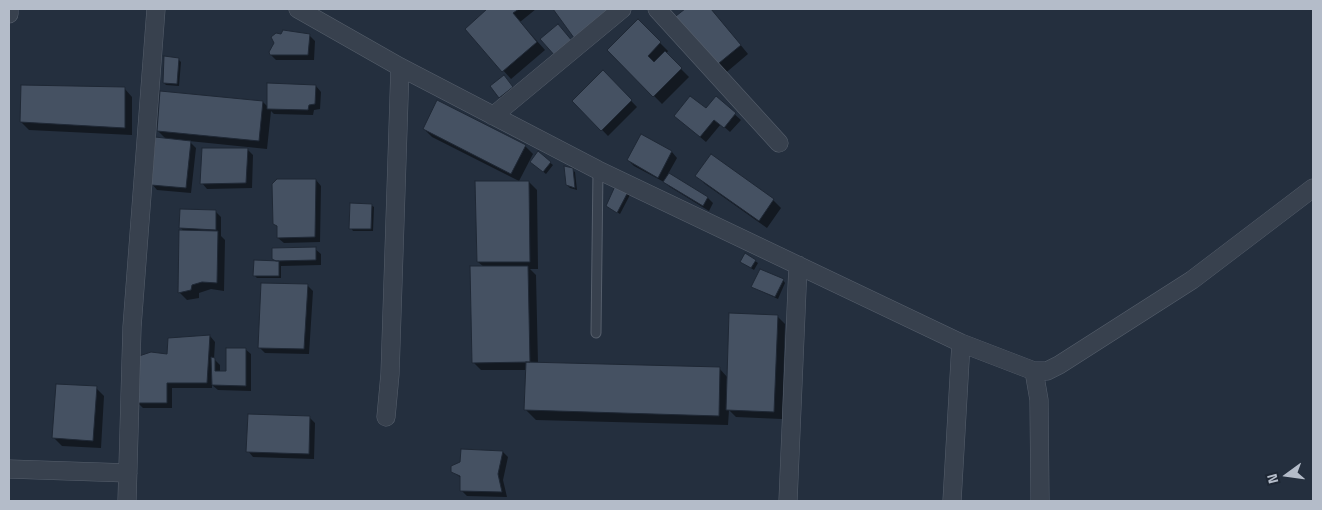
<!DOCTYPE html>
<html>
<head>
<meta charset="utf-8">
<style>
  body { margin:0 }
  #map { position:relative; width:1322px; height:510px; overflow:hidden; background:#242f3e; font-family:"Titillium Web",sans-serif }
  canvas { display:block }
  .frame { position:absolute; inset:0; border:10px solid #b4bcc9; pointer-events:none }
  .north { position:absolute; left:1262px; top:450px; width:50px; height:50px; -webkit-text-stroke:4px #1d2633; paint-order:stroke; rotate:256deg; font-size:14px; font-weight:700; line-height:20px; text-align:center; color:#b4bcc9 }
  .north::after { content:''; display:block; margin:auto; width:18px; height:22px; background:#b4bcc9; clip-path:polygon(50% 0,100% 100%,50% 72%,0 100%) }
</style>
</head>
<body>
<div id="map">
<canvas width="1322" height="510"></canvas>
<div class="frame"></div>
<div class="north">N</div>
</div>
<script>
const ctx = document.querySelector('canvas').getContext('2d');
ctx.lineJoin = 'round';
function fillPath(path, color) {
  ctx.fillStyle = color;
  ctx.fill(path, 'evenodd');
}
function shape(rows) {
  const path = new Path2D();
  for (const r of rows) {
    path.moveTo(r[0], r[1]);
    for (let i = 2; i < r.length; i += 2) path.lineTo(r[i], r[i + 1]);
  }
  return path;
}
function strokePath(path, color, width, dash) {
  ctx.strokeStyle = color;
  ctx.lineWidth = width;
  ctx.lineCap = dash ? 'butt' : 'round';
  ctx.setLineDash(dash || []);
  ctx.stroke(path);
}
const shadow = shape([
  [489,9,536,9,520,22,545,50,511,79,466,29],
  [555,9,608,9,619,23,586,49,578,41],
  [687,9,711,9,748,54,722,76,674,20],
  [638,21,668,51,666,54,689,77,662,104,609,50],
  [309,35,315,41,314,60,276,60,271,55],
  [178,59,181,62,179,86,166,85,164,83],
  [603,72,637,107,608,136,574,101],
  [506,79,515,90,503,100,492,86],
  [316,86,321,92,320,109,314,110,313,115,274,114,271,111,267,149,189,141,196,148,191,193,157,190,152,184,166,139,158,131,263,102,269,108],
  [124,88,132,97,132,135,29,130,21,122],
  [716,98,741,120,730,132,721,124,706,142,681,121,706,110],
  [424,129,525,146,533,154,519,181,432,137],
  [642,136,672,152,677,158,668,174,708,198,713,203,709,211,670,187,664,182,634,166,628,160],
  [247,149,253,155,252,188,207,189,202,183],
  [538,153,553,165,546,174,534,164],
  [711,156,773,200,781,208,767,228,705,184,697,176],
  [572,170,575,172,577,190,570,188,567,185],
  [316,180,321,186,320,242,284,243,278,238,279,228,274,224],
  [529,182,537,190,538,269,530,269,536,275,538,364,719,368,728,378,777,316,785,324,782,419,736,417,729,410,728,425,536,420,526,410,527,370,481,370,473,362,484,267,478,262],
  [617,185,631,193,620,214,610,208],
  [371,205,374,207,373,231,353,231,351,228],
  [216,212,221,217,221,236,225,240,224,291,211,289,199,293,199,298,187,300,179,292,184,232,181,228],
  [315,249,321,254,321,265,281,266,281,278,257,278,254,275,278,263,274,258],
  [755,261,758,263,754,270,744,264],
  [783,280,785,283,778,299,752,287],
  [308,286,313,291,309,354,265,353,259,347],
  [210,336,215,342,214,359,220,365,220,372,227,372,245,349,251,354,251,391,218,390,212,385,212,388,172,388,172,408,143,408,138,403,168,355,170,339],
  [96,388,104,396,101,448,62,446,54,438],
  [309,417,315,423,314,459,253,457,248,451],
  [462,451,503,452,508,457,503,480,507,497,467,496,461,490,461,478,452,471,462,463]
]);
const building = shape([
  [487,9,519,9,513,13,537,42,502,72,465,29,487,9],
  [553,9,608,9,612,14,577,42,553,9],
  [685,9,711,9,741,45,713,68,672,19,685,9],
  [638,19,661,42,648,56,654,62,665,51,682,68,653,97,607,50,638,19],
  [558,24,573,42,556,57,540,39,558,24],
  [283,30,310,34,308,55,270,55,269,52,274,43,271,37,276,33,281,34,283,30],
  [164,56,179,58,177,84,163,83,164,56],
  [603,70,632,100,601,131,572,101,603,70],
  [504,75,513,87,499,98,490,86,504,75],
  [267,83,316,85,315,104,309,105,308,110,267,109,267,83],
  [21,85,125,87,125,128,20,122,21,85],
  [160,91,263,101,259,141,157,131,160,91],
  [690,96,706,108,716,96,736,113,724,128,714,120,700,137,674,116,690,96],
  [437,100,526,145,511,174,423,129,437,100],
  [641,134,672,151,658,178,627,160,641,134],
  [155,137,191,141,186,188,151,185,155,137],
  [202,148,248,148,246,183,200,184,202,148],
  [538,151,551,162,543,172,530,162,538,151],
  [711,154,774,199,759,221,695,176,711,154],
  [564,166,573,168,575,188,566,185,564,166],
  [669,173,708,197,703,206,663,182,669,173],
  [277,179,316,179,315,237,277,238,277,226,273,224,272,184,277,179],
  [475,181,529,181,530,262,477,262,475,181],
  [616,184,629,190,617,213,606,206,616,184],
  [350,203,372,204,371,229,349,229,350,203],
  [180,209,216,210,216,230,179,228,180,209],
  [179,230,218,231,217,283,202,282,192,285,191,290,178,293,179,230],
  [316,247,316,260,276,261,272,259,272,248,316,247],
  [745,253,756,260,751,268,740,262,745,253],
  [254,260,279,261,279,276,253,276,254,260],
  [470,266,528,266,530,362,472,363,470,266],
  [760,269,784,279,775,297,751,287,760,269],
  [261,283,308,284,304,349,258,348,261,283],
  [729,313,778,315,774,412,726,410,729,313],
  [210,335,207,383,167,383,167,403,137,403,136,357,151,352,167,354,168,338,210,335],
  [226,348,246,348,246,386,212,385,211,357,215,358,215,371,226,371,226,348],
  [526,362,720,367,719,416,524,410,526,362],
  [56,384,97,386,93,441,52,438,56,384],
  [248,414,310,416,309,454,246,452,248,414],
  [461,449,503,451,498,474,502,492,460,491,460,476,451,472,451,466,460,462,461,449]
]);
const service = shape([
  [596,333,598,170]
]);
const minor = shape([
  [298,9,400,67,598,170,961,343,1034,371,1047,371,1059,365,1192,280,1313,188],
  [657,9,779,143],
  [9,14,9,9],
  [493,116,622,9],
  [1034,371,1039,400,1040,501],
  [386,417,390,374,400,67],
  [9,469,128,473],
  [127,501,132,327,156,9],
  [788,501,798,265],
  [952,501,961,343]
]);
fillPath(shadow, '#0007');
fillPath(building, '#455162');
strokePath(building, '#1f2835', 1);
strokePath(service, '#565f6c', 11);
strokePath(minor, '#565f6c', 19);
strokePath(service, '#38414e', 9);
strokePath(minor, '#38414e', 18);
</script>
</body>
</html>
